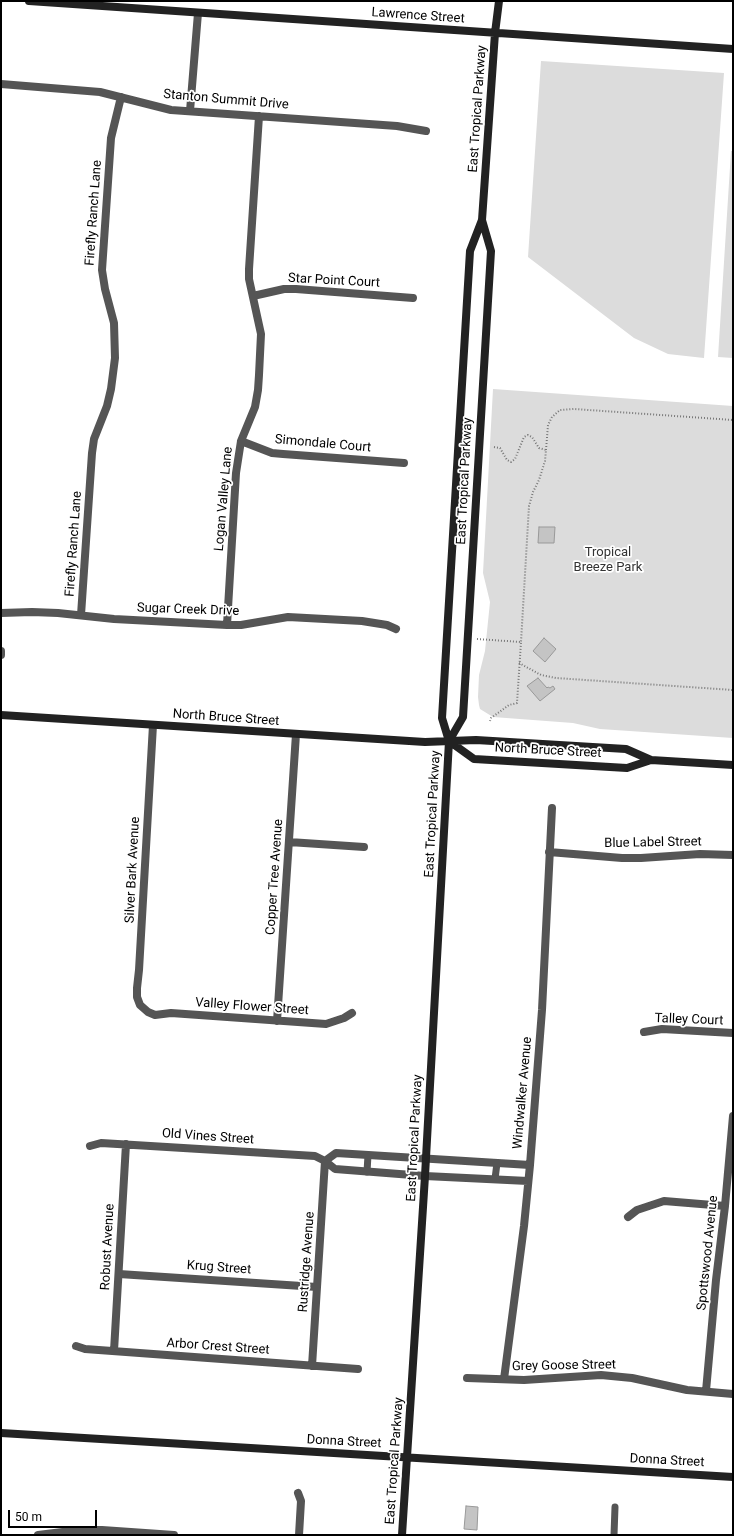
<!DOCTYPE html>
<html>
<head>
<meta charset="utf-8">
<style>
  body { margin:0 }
  #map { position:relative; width:734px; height:1536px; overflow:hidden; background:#fff; font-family:Roboto,sans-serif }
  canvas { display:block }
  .frame { position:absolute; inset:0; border:2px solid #000; pointer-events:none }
  .scale { position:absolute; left:8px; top:1510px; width:89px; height:18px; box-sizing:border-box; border:2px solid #000; border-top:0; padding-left:5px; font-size:12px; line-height:14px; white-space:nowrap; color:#000; -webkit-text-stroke:3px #fff; paint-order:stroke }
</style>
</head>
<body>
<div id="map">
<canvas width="734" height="1536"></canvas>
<div class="frame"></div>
<div class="scale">50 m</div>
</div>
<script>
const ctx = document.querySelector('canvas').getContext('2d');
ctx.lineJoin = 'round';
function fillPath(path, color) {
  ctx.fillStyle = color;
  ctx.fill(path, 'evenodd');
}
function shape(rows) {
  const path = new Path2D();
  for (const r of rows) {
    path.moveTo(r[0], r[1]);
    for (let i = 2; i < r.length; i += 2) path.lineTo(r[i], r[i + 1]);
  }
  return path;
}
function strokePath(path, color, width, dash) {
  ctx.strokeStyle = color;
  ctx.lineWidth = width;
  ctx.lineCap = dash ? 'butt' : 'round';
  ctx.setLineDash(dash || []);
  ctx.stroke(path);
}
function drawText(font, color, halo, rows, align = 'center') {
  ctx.font = font + ' Roboto,sans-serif';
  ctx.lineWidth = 3.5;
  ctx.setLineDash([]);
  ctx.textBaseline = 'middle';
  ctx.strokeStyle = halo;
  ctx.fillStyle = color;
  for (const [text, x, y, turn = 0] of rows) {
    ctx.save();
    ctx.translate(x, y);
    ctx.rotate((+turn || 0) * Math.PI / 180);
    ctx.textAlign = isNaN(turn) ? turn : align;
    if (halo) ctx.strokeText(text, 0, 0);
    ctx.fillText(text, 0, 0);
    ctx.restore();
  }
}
const green = shape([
  [541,61,724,73,704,358,668,354,634,338,528,257],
  [731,151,733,151,733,358,718,357],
  [493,389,733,406,733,738,600,729,573,723,493,717,480,709,479,705,478,697,479,675,485,651,490,602,483,573]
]);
const building = shape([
  [539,527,555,527,554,543,538,543,539,527],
  [544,638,556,649,545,662,533,651,544,638],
  [538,678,547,688,548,687,550,688,553,686,555,689,540,701,527,686,538,678],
  [466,1506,478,1507,477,1530,464,1529,466,1506]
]);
const path = shape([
  [494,447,500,448,507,460,511,462,515,459,524,437,528,435,532,437,539,448,546,450,545,461,539,480,533,492,529,506,521,642],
  [546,450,548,425,552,417,560,410,574,409,733,420],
  [477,639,521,642,517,703,509,705,491,718,490,721],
  [519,663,541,675,556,678,733,690]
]);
const lane = shape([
  [367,1172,368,1155],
  [495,1179,497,1163],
  [614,1535,615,1507]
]);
const street = shape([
  [1,84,100,92,171,110,397,126,426,131],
  [190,111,198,13],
  [253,296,284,289,296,289,413,298],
  [241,441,272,453,283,454,404,463],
  [1,613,32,612,58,613,114,619,227,625,241,625,288,617,362,621,387,625,396,629],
  [81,615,92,453,94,439,107,406,111,389,115,358,114,323,105,289,102,270,111,138,121,97],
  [227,625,236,473,241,441,255,407,258,390,259,375,261,334,249,279,249,269,259,116],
  [1,651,1,655],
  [153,725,139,970,137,988,137,997,140,1005,148,1012,155,1015,171,1013,326,1024,344,1018,352,1013],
  [289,842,364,847],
  [549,852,622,858,641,858,700,854,733,855],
  [277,1021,296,734],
  [644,1032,662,1029,733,1033],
  [90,1146,101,1143,315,1156,325,1161,335,1169,425,1176,528,1181],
  [325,1161,336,1153,530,1165],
  [628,1217,637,1210,664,1201,725,1206],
  [119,1274,317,1287],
  [76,1346,85,1349,358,1369],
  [114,1351,126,1144],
  [312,1366,325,1161],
  [467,1378,524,1380,601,1375,632,1378,687,1390,733,1394],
  [504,1379,524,1226,530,1165,542,1010,552,808],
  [706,1391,716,1280,725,1206,733,1116],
  [298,1493,301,1501,299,1535],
  [38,1535,79,1530,102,1530,174,1535]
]);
const secondary = shape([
  [29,1,733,49],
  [1,715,425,742,476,740,626,749,651,760],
  [449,741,463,717,491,251,482,220],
  [449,741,474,759,627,768,651,760,733,765],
  [1,1433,733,1477],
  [402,1535,425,1176,449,741,442,718,470,251,482,220,495,33,499,1]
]);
const streetNames = [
  ["Lawrence Street",418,16,4],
  ["Stanton Summit Drive",226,100,5],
  ["East Tropical Parkway",478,109,-86],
  ["Firefly Ranch Lane",94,213,-86],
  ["Star Point Court",334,281,3],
  ["Simondale Court",323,444,5],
  ["East Tropical Parkway",465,481,-87],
  ["Logan Valley Lane",224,499,-85],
  ["Firefly Ranch Lane",74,544,-86],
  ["Sugar Creek Drive",188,610,2],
  ["North Bruce Street",226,718,4],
  ["North Bruce Street",548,751,3],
  ["East Tropical Parkway",433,814,-87],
  ["Blue Label Street",653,843,-1],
  ["Silver Bark Avenue",133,870,-87],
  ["Copper Tree Avenue",275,877,-86],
  ["Valley Flower Street",252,1007,4],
  ["Talley Court",689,1020,2],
  ["Windwalker Avenue",523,1093,-85],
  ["Old Vines Street",208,1137,4],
  ["East Tropical Parkway",415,1138,-87],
  ["Robust Avenue",108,1247,-87],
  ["Spottswood Avenue",708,1253,-84],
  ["Rustridge Avenue",307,1262,-86],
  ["Krug Street",219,1268,4],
  ["Arbor Crest Street",218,1347,4],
  ["Grey Goose Street",564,1366,-1],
  ["Donna Street",344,1442,3],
  ["East Tropical Parkway",395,1461,-86],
  ["Donna Street",667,1461,3]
];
const parkNames = [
  ["Tropical",608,553],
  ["Breeze Park",608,568]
];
fillPath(green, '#dcdcdc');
fillPath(building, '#c4c4c4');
strokePath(building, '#999', 1);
strokePath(path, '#777', 2, [1, 2]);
strokePath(lane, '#555', 7);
strokePath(street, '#555', 8);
strokePath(secondary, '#222', 8);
drawText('13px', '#000', '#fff', streetNames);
drawText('13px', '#333', '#fff', parkNames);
</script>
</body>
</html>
